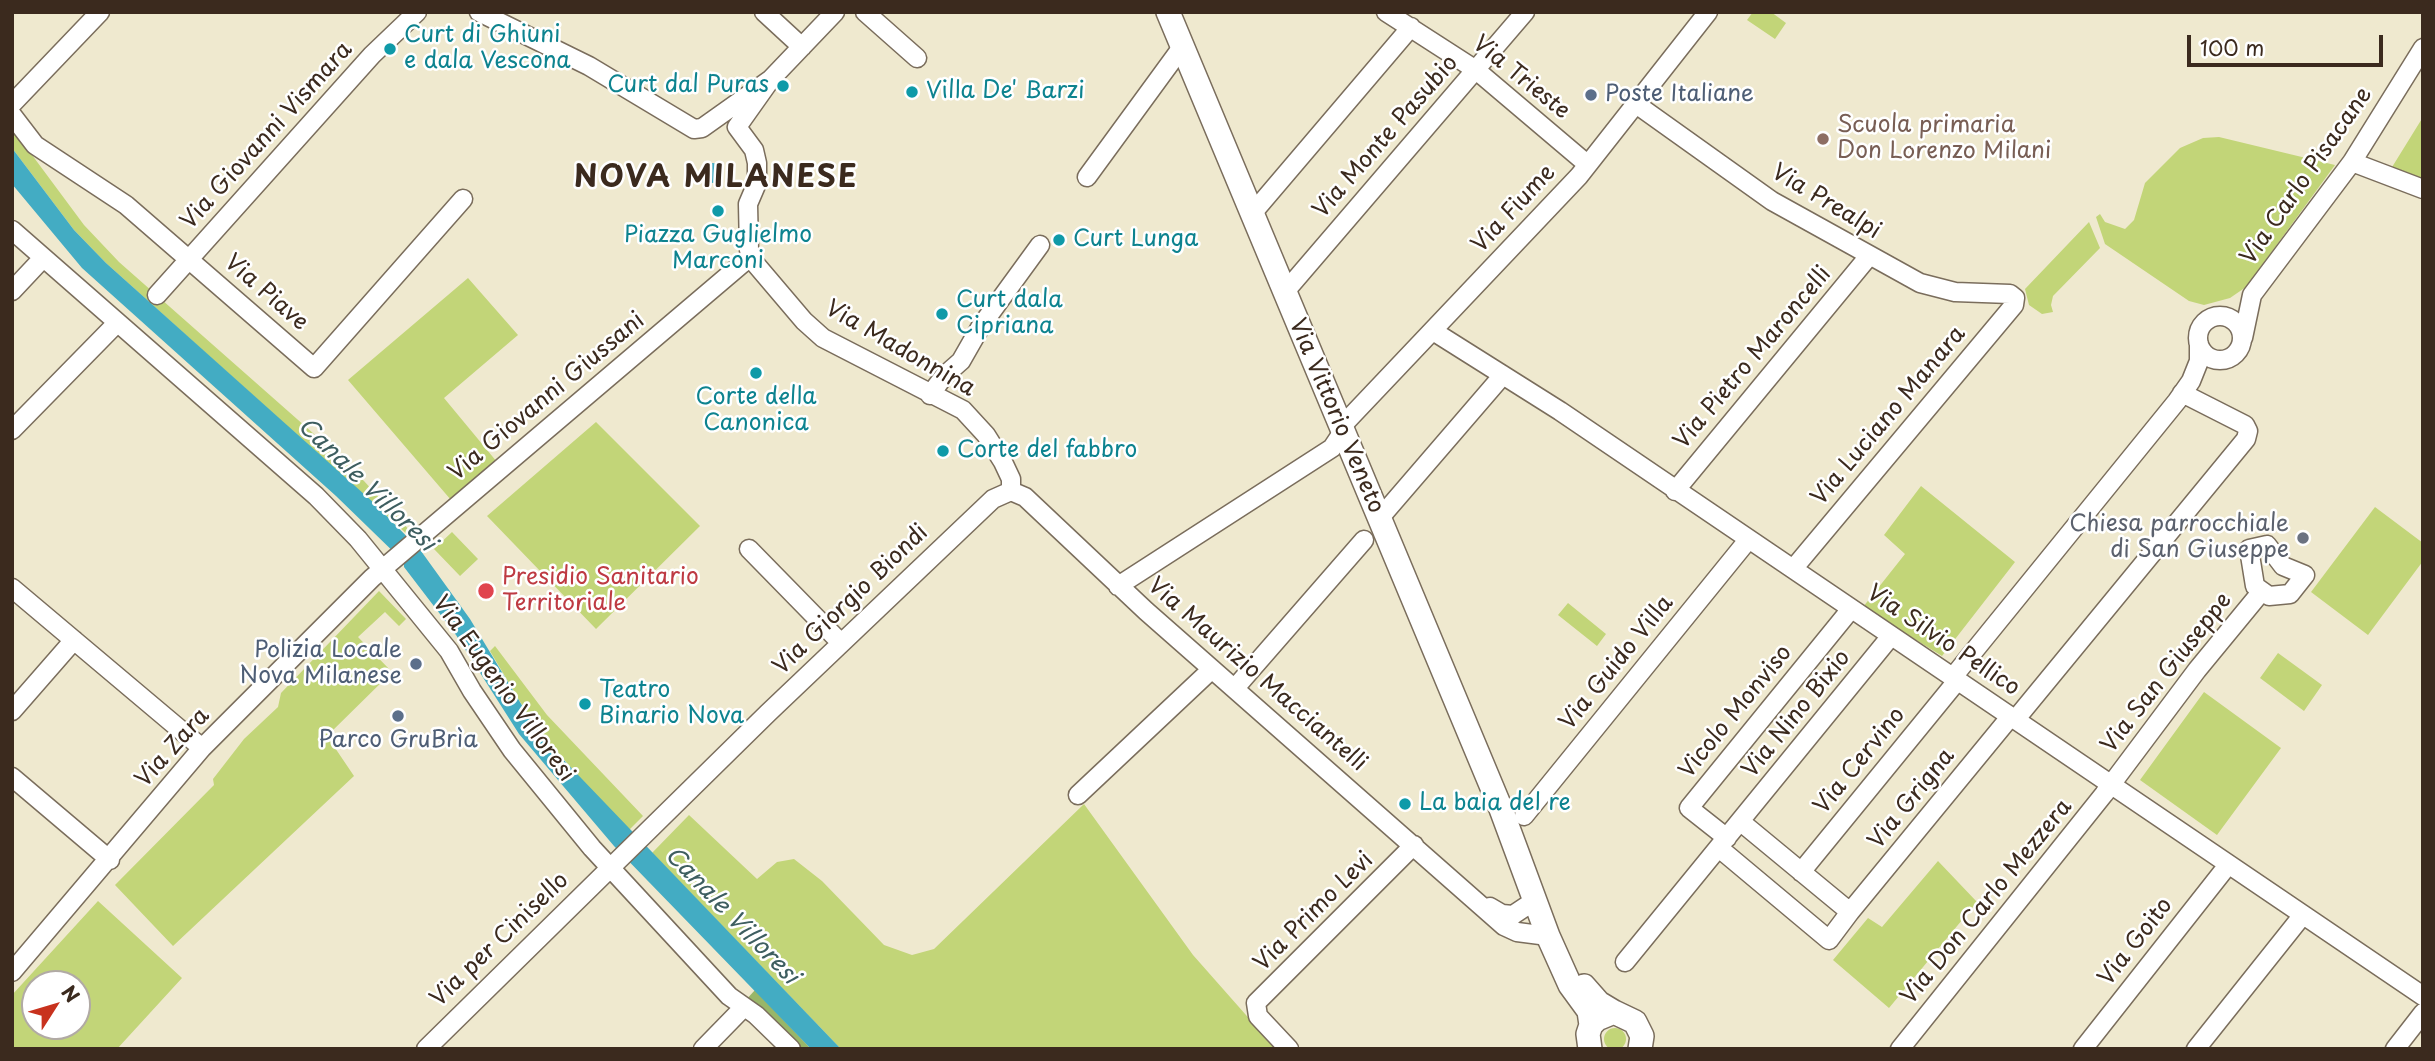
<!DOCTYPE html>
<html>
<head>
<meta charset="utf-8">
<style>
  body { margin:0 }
  #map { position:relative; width:2435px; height:1061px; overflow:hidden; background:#efe9cf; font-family:"Playpen Sans",sans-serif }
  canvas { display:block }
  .frame { position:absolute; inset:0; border:14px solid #3b2a1e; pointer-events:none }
  .north { position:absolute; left:21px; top:970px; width:70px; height:70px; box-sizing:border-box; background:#fff; border:2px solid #b1aaa5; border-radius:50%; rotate:53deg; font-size:19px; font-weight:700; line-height:28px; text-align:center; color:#3b2a1e }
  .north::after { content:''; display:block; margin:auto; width:24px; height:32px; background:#c8321e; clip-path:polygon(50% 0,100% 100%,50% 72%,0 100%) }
  .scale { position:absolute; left:2187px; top:35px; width:196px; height:32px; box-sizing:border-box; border:4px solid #3b2a1e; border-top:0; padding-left:9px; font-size:21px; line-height:24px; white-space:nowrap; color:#3b2a1e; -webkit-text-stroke:5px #fff; paint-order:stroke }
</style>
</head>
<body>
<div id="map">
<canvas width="2435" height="1061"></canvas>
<div class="frame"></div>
<div class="north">N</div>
<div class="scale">100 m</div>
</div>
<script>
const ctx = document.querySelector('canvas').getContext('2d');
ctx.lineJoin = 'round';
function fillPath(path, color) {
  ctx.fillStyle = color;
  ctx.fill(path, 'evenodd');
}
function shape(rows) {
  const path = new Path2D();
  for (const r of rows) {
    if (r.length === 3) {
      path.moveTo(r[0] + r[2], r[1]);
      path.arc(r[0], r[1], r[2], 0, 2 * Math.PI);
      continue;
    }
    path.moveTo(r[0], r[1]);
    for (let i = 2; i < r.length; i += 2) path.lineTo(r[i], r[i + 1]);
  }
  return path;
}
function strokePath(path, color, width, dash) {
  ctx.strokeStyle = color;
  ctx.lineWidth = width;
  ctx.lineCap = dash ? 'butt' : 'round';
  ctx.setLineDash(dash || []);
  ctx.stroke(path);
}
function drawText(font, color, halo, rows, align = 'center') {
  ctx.font = font + ' "Playpen Sans",sans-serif';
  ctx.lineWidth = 5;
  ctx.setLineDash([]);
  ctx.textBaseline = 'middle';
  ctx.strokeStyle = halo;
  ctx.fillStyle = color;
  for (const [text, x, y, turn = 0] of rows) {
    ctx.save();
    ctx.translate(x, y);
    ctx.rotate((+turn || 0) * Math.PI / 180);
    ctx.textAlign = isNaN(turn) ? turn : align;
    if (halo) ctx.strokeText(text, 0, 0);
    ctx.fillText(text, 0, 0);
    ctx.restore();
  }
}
const green = shape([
  [1753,12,1771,12,1786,23,1775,39,1747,20],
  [2423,117,2423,184,2389,172],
  [12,128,84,225,119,262,314,434,364,481,411,532,408,535,106,263,74,230,12,148],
  [2219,137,2335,165,2246,287,2230,298,2204,305,2189,301,2105,244,2096,217,2100,214,2105,222,2125,229,2134,220,2145,183,2180,148,2203,138],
  [2089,222,2100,248,2053,296,2051,305,2053,312,2042,314,2029,305,2025,289],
  [468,278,518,335,444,398,497,462,451,500,348,380],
  [596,422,700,526,596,629,487,516],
  [1921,486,2015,562,1942,656,1863,607,1905,554,1884,535],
  [2375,507,2423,543,2423,561,2368,635,2311,592],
  [452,532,478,559,460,576,434,549],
  [379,591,406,619,399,626,385,612,358,637,392,672,327,736,354,776,173,946,115,885,214,785,213,779,244,739,278,707,281,693],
  [1568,603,1606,634,1597,646,1558,615],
  [495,646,547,715,643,816,629,830,590,790,532,722,490,651],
  [2278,653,2322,685,2304,711,2260,678],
  [2204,692,2281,748,2217,835,2140,780],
  [1084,804,1193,955,1276,1049,841,1049,652,853,689,815,757,879,777,862,794,859,822,881,884,945,912,955,934,949],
  [1938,861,1977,902,1889,1008,1833,960,1868,918,1882,927],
  [98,901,182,978,117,1049,12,1049,12,995],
  [35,984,77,984,77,1026,35,1026],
  [1615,1039,11]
]);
const forest = shape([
  [755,990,811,1049,793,1049,745,1001]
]);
const water = shape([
  [12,148,74,230,106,263,374,503,421,551,470,619,532,722,558,754,841,1049,811,1049,614,846,519,734,456,635,404,567,404,562,336,496,82,268,12,184],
  [713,173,10]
]);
const minor = shape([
  [479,12,589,66,694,129,702,128,771,79,835,12],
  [764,12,802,47],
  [865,12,917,58],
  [1386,12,1476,70,1587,164],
  [771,79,737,127,754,150,757,163,757,183,748,204,749,250,753,261,804,321,823,338,963,410,986,435,1003,462,1011,479,1011,491],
  [12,104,100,12],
  [1636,104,1772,201,1920,283,1955,292,2010,294,2015,298,2014,305,1793,569],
  [12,115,35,145,126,205,314,368,463,199],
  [2352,162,2423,189],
  [1087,177,1182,47],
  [1251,215,1411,27],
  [12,230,316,496,358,539,449,651,472,691,512,750,592,848,729,996,756,1015,791,1049],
  [12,291,43,258],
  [1284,293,1525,12],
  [157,295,372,55,417,12],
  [2220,338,22],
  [1433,331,1560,411,2423,996],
  [2243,338,2252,295,2352,162,2423,48],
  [930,395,944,376,961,361,981,326,1040,245],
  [12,430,117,323],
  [1011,491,1025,497,1146,611,1504,926,1517,932,1548,936],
  [1675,491,1869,256],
  [1379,519,1503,375],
  [2267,545,2283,566,2305,575,2290,594,2269,596,2255,586,2249,549,2267,545],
  [749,549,841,643],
  [1118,586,1332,448,1340,436,1341,427,1579,176,1708,12],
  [12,588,202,748],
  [1235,688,1364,540],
  [12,711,74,640],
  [2015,720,2246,439,2248,431,2245,425,2182,393],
  [12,777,110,860],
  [1078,795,1212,669],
  [1524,816,1748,540],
  [1727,838,1689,808,1851,609],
  [1719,848,1829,940,1850,912,1741,822],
  [1801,872,1957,681,1957,672,2177,401,2191,381,2199,361,2199,344],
  [1490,907,1502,914,1513,915,1534,901],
  [1850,912,2011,716],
  [1625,962,1891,636],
  [12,972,202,748,372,578,750,257],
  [426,1049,768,713,993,499,1011,491],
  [703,1049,744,1007],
  [1289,1049,1258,1016,1256,1003,1414,845],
  [1900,1049,2104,794,2197,670,2262,591],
  [2083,1049,2228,865],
  [2196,1049,2302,916],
  [2395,1049,2423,1013]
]);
const major = shape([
  [1168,12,1501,809,1548,936,1570,985,1589,1011,1591,1025],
  [1584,986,1599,1003,1614,1012],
  [1590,1049,1588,1034,1591,1025,1597,1019,1614,1012,1635,1022,1642,1036,1640,1049]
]);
const markers = [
  [390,49,7,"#0f9aa8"],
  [783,86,7,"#0f9aa8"],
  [912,92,7,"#0f9aa8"],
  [1591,95,7,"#5c6f8a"],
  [1823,139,7,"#8d6e63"],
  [718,211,7,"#0f9aa8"],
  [1059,240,7,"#0f9aa8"],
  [942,314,7,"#0f9aa8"],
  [756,373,7,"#0f9aa8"],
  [943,451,7,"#0f9aa8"],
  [2303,538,7,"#6b7280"],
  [486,591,9,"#e0444e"],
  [416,664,7,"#5c6f8a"],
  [585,704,7,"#0f9aa8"],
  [398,716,7,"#5c6f8a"],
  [1405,804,7,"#0f9aa8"]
];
const cultureNames = [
  ["Curt di Ghiuni",404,36],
  ["e dala Vescona",404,62],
  ["Curt dal Puras",769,86,"right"],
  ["Villa De' Barzi",926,92],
  ["Piazza Guglielmo",718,236,"center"],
  ["Marconi",718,262,"center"],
  ["Curt Lunga",1073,240],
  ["Curt dala",956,301],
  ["Cipriana",956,327],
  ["Corte della",756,398,"center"],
  ["Canonica",756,424,"center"],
  ["Corte del fabbro",957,451],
  ["Teatro",599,691],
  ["Binario Nova",599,717],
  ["La baia del re",1419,804]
];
const streetNames = [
  ["Via Trieste",1521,78,39],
  ["Via Giovanni Vismara",267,136,-48],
  ["Via Monte Pasubio",1386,137,-49],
  ["Via Carlo Pisacane",2307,176,-55],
  ["Via Prealpi",1826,202,31],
  ["Via Fiume",1514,209,-47],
  ["Via Piave",266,293,41],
  ["Via Madonnina",900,349,30],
  ["Via Pietro Maroncelli",1753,358,-50],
  ["Via Giovanni Giussani",547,397,-40],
  ["Via Vittorio Veneto",1336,416,67],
  ["Via Luciano Manara",1889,416,-50],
  ["Via Giorgio Biondi",851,600,-44],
  ["Via Silvio Pellico",1943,641,34],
  ["Via Guido Villa",1617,663,-51],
  ["Via San Giuseppe",2167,673,-52],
  ["Via Maurizio Macciantelli",1257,675,41],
  ["Via Eugenio Villoresi",503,689,54],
  ["Vicolo Monviso",1736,712,-51],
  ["Via Nino Bixio",1797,714,-51],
  ["Via Zara",173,748,-48],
  ["Via Cervino",1860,761,-51],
  ["Via Grigna",1912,799,-51],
  ["Via Don Carlo Mezzera",1987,902,-51],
  ["Via Primo Levi",1314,912,-45],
  ["Via per Cinisello",500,940,-44],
  ["Via Goito",2136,942,-52]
];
const serviceNames = [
  ["Poste Italiane",1605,95],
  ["Polizia Locale",402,651,"right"],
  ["Nova Milanese",402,677,"right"],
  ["Parco GruBrìa",398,741,"center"]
];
const educationNames = [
  ["Scuola primaria",1837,126],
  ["Don Lorenzo Milani",1837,152]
];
const worshipNames = [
  ["Chiesa parrocchiale",2289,525],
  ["di San Giuseppe",2289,551]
];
const healthNames = [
  ["Presidio Sanitario",502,578],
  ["Territoriale",502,604]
];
const waterNames = [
  ["Canale Villoresi",366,485,44],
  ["Canale Villoresi",731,916,46]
];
const districtNames = [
  ["NOVA MILANESE",716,179]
];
fillPath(green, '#c2d578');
fillPath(forest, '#99b668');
fillPath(water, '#43acc3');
strokePath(minor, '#7a6d5c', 21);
strokePath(major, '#7a6d5c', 26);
strokePath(minor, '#fff', 18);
strokePath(major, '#fff', 23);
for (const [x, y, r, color] of markers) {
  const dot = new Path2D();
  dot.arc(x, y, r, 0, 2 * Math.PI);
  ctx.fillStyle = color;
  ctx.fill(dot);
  strokePath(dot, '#fff', 2.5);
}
drawText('23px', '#0d838f', '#fff', cultureNames, 'left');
drawText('23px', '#3b2a1e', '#fff', streetNames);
drawText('23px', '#4e5e75', '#fff', serviceNames, 'left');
drawText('23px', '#785e54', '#fff', educationNames, 'left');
drawText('23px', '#5b616d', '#fff', worshipNames, 'right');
drawText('23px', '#be3a42', '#fff', healthNames, 'left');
drawText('italic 24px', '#3e5e60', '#fff', waterNames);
ctx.letterSpacing = '2px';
drawText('bold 30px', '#3b2a1e', '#fff', districtNames);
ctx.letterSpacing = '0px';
</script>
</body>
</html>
